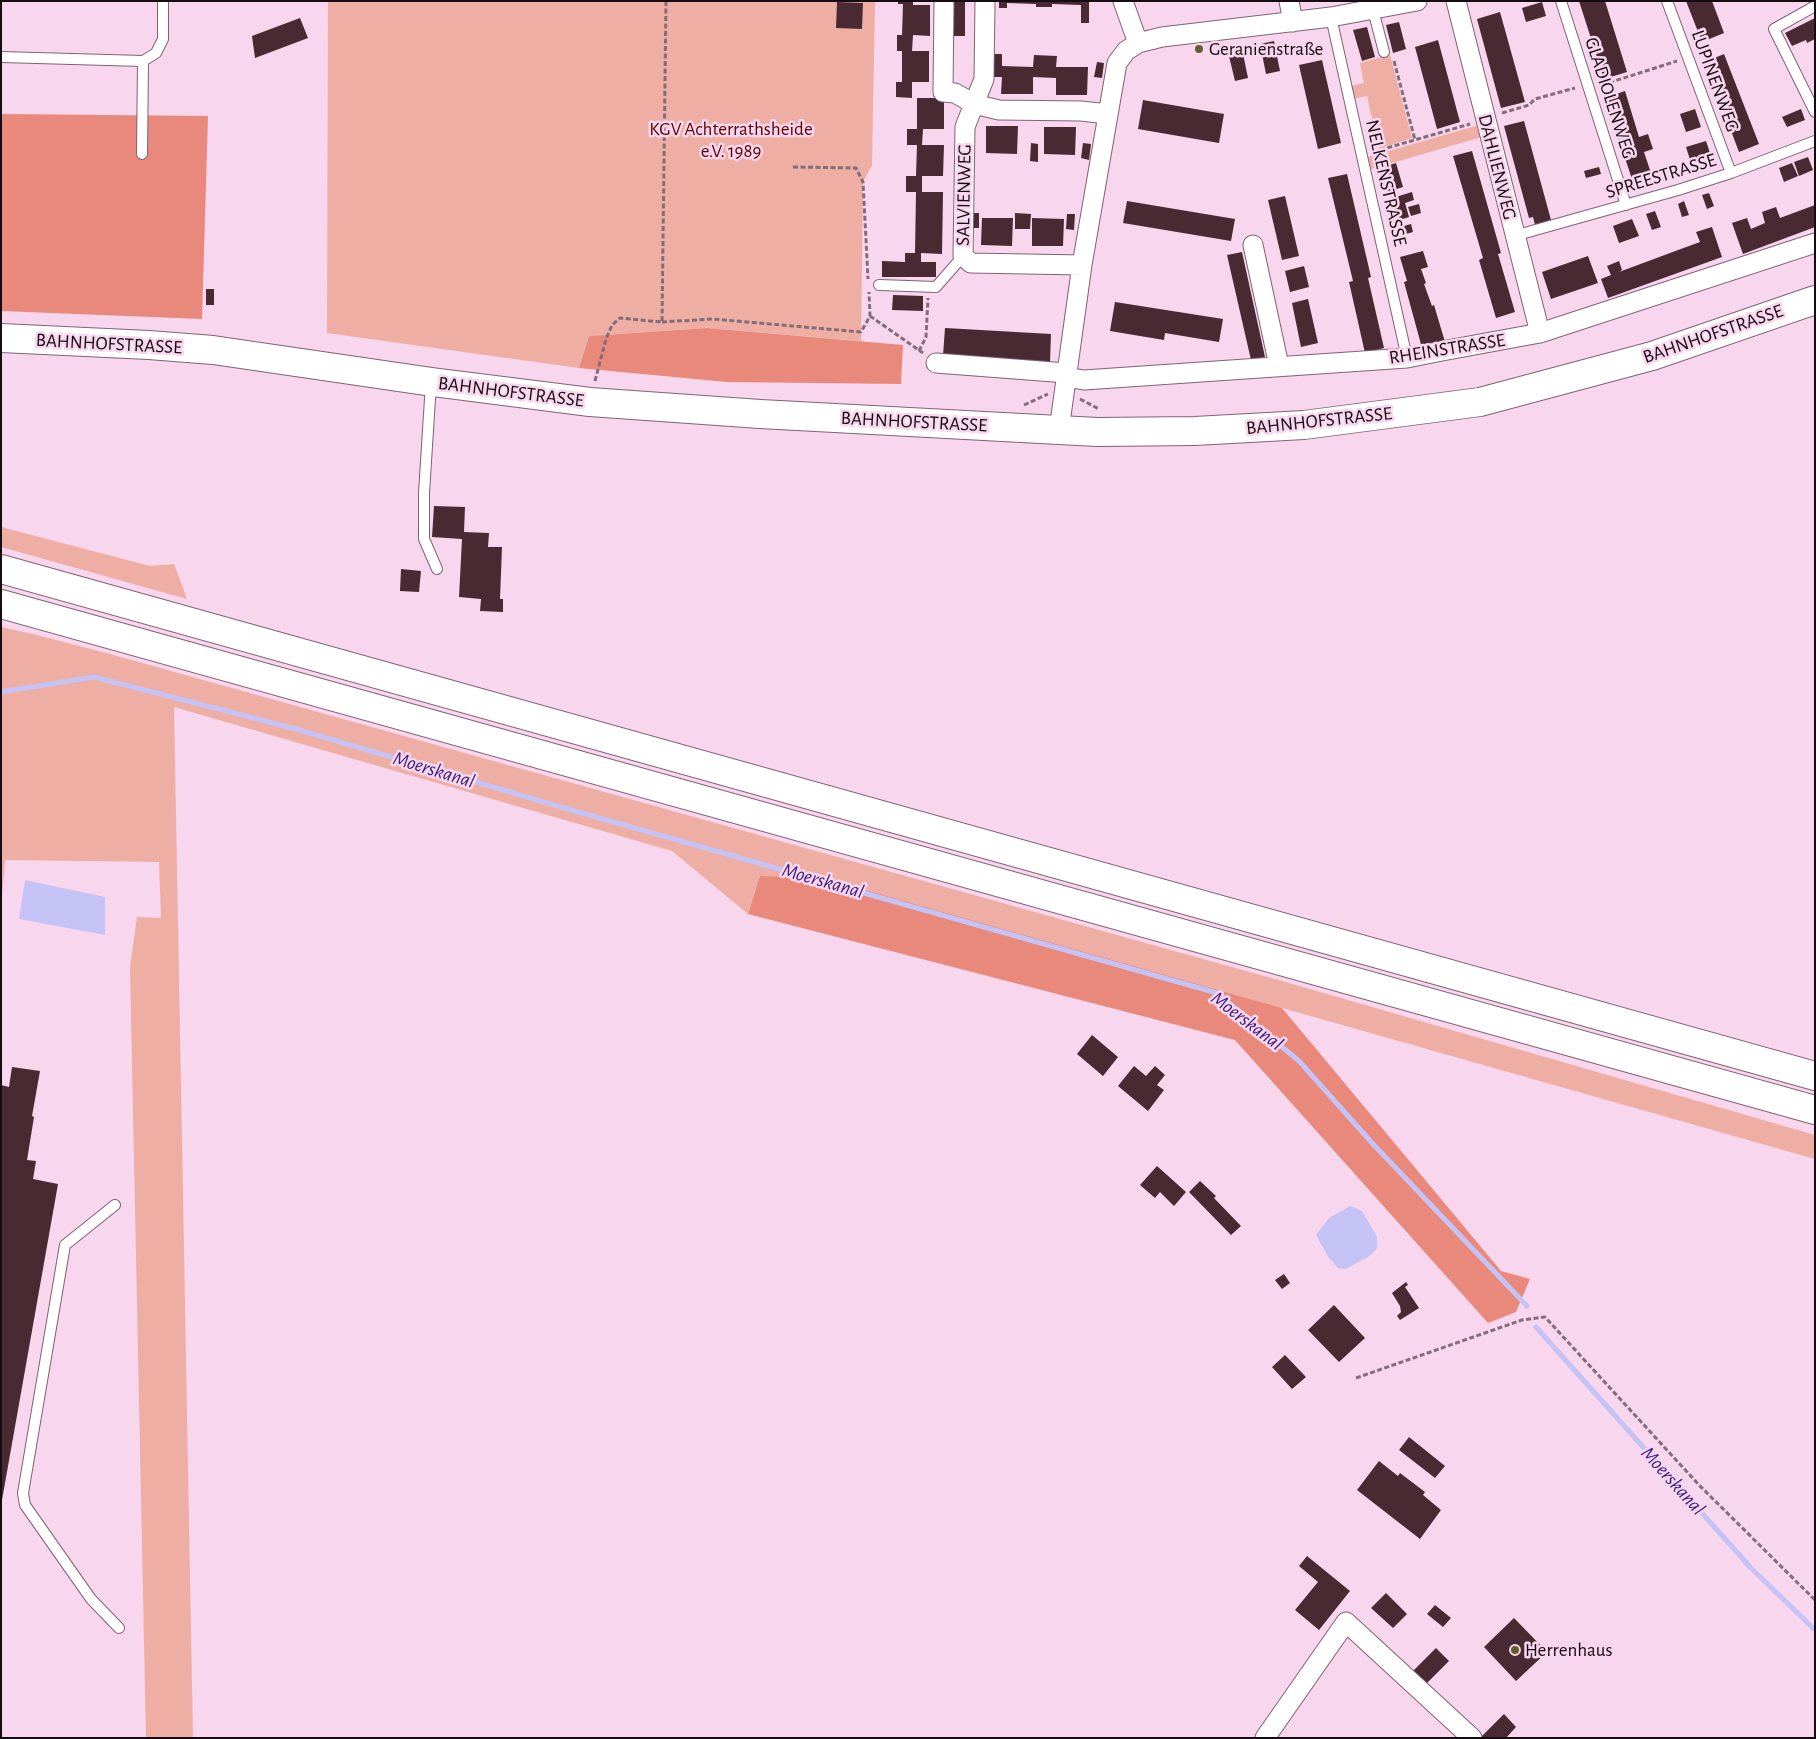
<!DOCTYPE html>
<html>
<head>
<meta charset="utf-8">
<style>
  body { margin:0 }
  #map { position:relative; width:1816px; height:1739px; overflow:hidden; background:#f8d6ed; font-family:"Alegreya Sans",sans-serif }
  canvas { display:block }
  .frame { position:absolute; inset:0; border:2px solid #160b12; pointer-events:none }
</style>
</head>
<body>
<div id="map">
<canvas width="1816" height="1739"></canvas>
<div class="frame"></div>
</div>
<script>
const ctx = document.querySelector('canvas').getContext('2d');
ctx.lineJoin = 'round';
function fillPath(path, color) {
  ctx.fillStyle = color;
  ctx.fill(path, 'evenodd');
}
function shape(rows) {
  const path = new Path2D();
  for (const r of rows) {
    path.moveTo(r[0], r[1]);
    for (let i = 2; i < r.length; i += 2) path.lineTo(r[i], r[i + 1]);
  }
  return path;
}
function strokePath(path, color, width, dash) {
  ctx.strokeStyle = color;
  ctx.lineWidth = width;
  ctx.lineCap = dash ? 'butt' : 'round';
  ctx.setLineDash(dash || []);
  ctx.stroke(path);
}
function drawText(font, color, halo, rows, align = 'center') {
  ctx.font = font + ' "Alegreya Sans",sans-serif';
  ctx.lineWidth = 5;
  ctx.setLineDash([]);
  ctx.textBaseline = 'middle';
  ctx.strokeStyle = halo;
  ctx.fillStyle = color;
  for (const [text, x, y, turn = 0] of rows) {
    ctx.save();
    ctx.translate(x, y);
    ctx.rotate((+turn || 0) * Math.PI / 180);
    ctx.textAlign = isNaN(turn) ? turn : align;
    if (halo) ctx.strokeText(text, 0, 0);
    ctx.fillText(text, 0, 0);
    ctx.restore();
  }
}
const green = shape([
  [328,1,875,1,872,165,863,182,861,341,707,328,589,336,579,368,327,333],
  [1390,55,1412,138,1379,149,1367,96,1353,99,1351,86,1364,83,1360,63],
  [1479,125,1482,137,1371,169,1368,157],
  [1,527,150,566,174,564,187,599,1,547],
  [1,627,37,635,110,654,1289,983,1815,1135,1815,1159,820,877,760,876,748,914,672,851,174,707,193,1738,146,1738,130,967,137,917,161,918,159,862,5,860,1,909]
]);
const forest = shape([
  [1,114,208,116,202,319,1,311],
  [707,328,903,345,901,384,727,382,579,368,589,336],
  [760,876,820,877,1282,1008,1501,1271,1530,1279,1516,1312,1488,1323,1235,1040,748,914]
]);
const water = shape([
  [25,880,105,897,105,935,19,919],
  [1350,1206,1362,1211,1377,1237,1377,1248,1371,1255,1346,1269,1338,1268,1329,1258,1316,1235,1329,1218]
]);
const stream = shape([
  [1,692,94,677,296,729,564,808,1217,993,1299,1061,1373,1144,1527,1306],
  [1536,1327,1751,1568,1815,1630]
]);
const building = shape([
  [898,1,913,1,913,5,930,5,930,36,913,35,912,51,929,51,929,82,912,82,912,98,896,97,896,82,902,82,902,51,897,51,897,35,902,35,903,4,898,4],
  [950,1,965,1,965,36,950,36],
  [999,1,1089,1,1089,23,1081,23,1081,5,1052,4,1052,7,1036,7,1036,4,1007,3,1007,8,999,8],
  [1579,1,1605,1,1627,72,1604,79],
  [1686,1,1712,1,1724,33,1702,42],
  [837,2,863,3,862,29,836,28],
  [1542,2,1546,16,1526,22,1522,8],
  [1500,12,1525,102,1501,108,1477,19],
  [300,18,308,38,255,58,252,36],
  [1815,18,1815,39,1807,43,1806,40,1792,46,1785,33],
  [1399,22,1406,49,1393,53,1386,25],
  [1367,27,1375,57,1362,61,1353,30],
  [1438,40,1460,122,1437,129,1415,47],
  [1274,41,1280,71,1266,74,1260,44],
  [1242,49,1248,78,1235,81,1228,52],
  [990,54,1002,54,1002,66,1033,67,1034,55,1057,56,1056,67,1088,67,1087,95,1056,95,1056,78,1033,77,1033,94,1001,94,1002,77,990,77],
  [1724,54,1759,144,1739,152,1705,62],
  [1322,60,1341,143,1318,149,1299,65],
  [1097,62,1104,63,1102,78,1094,77],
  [1625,91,1639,137,1648,134,1653,149,1644,152,1654,182,1635,188,1605,98],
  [917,98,944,98,944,129,923,129,922,145,944,145,943,176,922,176,922,192,943,192,942,254,921,253,921,262,936,262,936,277,882,277,882,261,905,262,905,253,915,253,916,192,906,192,906,176,916,176,917,145,907,145,907,129,917,129],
  [1143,100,1224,114,1219,143,1138,129],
  [1695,109,1701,127,1686,132,1680,114],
  [1801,109,1805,120,1787,127,1782,117],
  [1524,121,1551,220,1535,225,1533,217,1529,218,1504,126],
  [986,126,1018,126,1017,154,986,153],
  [1044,127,1076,127,1075,155,1044,154],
  [1706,141,1713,162,1693,169,1686,147],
  [1031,143,1038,144,1038,162,1030,161],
  [1083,143,1091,144,1089,160,1081,158],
  [1472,151,1501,253,1498,254,1515,312,1496,318,1479,260,1483,258,1453,156],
  [1808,157,1813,170,1799,176,1794,162],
  [1396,163,1403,187,1387,192,1380,168],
  [1792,163,1798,176,1784,182,1779,168],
  [1599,167,1601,174,1586,178,1584,171],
  [1347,174,1371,277,1368,278,1384,348,1365,353,1349,282,1353,281,1328,178],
  [1412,192,1414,200,1405,203,1409,217,1393,222,1386,200],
  [1709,193,1714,206,1707,209,1702,195],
  [1285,196,1299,256,1282,260,1268,200],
  [1127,201,1235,219,1231,241,1123,223],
  [1684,201,1689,215,1682,217,1678,204],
  [1419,204,1421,213,1411,216,1408,207],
  [1815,205,1815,227,1743,254,1732,223,1747,218,1751,229,1765,223,1762,212,1776,207,1780,218],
  [1655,211,1661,227,1652,230,1646,214],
  [972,213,979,213,979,228,971,228],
  [1015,213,1031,214,1030,229,1015,229],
  [1067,214,1075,214,1074,230,1066,229],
  [982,218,1013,218,1012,246,981,245],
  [1032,218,1064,219,1063,246,1032,246],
  [1632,219,1639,236,1619,243,1613,226],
  [1411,224,1413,232,1395,237,1393,229],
  [1712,227,1722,257,1608,298,1601,279,1611,275,1607,266,1619,261,1622,270,1619,272,1670,253,1700,242,1696,232],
  [1423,251,1428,267,1421,269,1426,283,1424,284,1432,306,1434,305,1445,342,1422,348,1404,282,1407,281,1400,257],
  [1242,252,1265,357,1251,360,1227,255],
  [1588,256,1598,283,1551,299,1542,272],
  [1304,266,1309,287,1290,292,1285,271],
  [206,289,214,289,214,305,206,305],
  [893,295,923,296,923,311,892,310],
  [1308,299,1318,343,1301,347,1292,303],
  [1115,302,1223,319,1219,342,1165,333,1164,340,1110,331],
  [945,328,1051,334,1050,362,943,356],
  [434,506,465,507,464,532,489,533,488,547,502,547,500,599,503,599,503,612,480,611,481,599,459,597,462,539,432,537],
  [401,569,421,571,419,592,400,591],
  [1092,1035,1118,1057,1103,1076,1077,1054],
  [1134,1066,1146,1076,1155,1066,1165,1075,1157,1085,1164,1090,1148,1111,1118,1086],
  [12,1067,40,1071,32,1116,34,1117,27,1160,36,1161,33,1179,58,1184,2,1500,1,1085,9,1087],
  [1157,1166,1186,1192,1174,1206,1160,1192,1155,1198,1140,1185],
  [1200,1181,1216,1196,1214,1198,1241,1226,1231,1235,1189,1192],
  [1284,1274,1290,1283,1282,1289,1275,1280],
  [1406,1282,1408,1285,1405,1287,1419,1308,1400,1320,1397,1316,1401,1312,1400,1306,1392,1293],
  [1334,1305,1365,1338,1339,1362,1308,1330],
  [1285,1355,1306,1377,1292,1389,1272,1367],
  [1409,1437,1445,1466,1435,1478,1399,1450],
  [1379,1461,1398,1476,1400,1473,1425,1492,1423,1495,1441,1510,1420,1539,1357,1490],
  [1307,1556,1350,1591,1319,1630,1295,1610,1318,1582,1299,1566],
  [1386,1593,1407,1614,1393,1628,1371,1608],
  [1435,1605,1451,1618,1443,1627,1427,1614],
  [1514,1618,1547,1652,1516,1681,1484,1647],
  [1436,1648,1449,1661,1427,1683,1413,1671],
  [1504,1714,1516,1727,1506,1738,1482,1738,1481,1737]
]);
const path = shape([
  [1394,61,1415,140],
  [1602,85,1677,61],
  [1502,113,1529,105,1535,99,1575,88],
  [1373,152,1470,124],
  [793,167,856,168,863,182,868,279],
  [870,316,923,353],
  [662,322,713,319,861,332,870,316,869,292],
  [919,351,926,337,928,298],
  [595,381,606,339,612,325,620,318,662,322,666,1],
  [1080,399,1099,409],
  [1024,405,1048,394],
  [1356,1378,1522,1320,1545,1317,1699,1485,1815,1600]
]);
const lane = shape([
  [1561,1,1626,205],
  [1667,1,1731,173],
  [1815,6,1774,29,1815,112],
  [1373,10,1384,52],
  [1331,17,1407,358],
  [1,57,143,61,156,53,163,39,163,1],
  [142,154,143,61],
  [1514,236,1678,190,1731,173,1815,141],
  [879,285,936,287,963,256],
  [431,383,424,493,424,539,437,569],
  [115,1205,65,1245,23,1493,25,1505,91,1599,119,1628]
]);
const street = shape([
  [944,1,943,92,955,93,974,104,984,79,985,1],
  [1123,1,1138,43],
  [1289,1,1293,22],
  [1456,1,1540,333],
  [1253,245,1279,366],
  [1082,265,971,263,963,256,965,127,974,104,999,110,1081,111,1108,114],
  [936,363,1067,373],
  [1066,377,1084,380,1407,358,1442,351,1540,333,1815,243],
  [1059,430,1082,265,1117,63,1126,51,1138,43,1162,37,1331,17,1417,1],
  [1265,1738,1346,1622,1472,1738]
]);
const secondary = shape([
  [1,338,149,345,213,350,432,382,590,402,760,414,1059,430,1097,432,1195,431,1304,425,1480,402,1652,356,1815,300]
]);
const highway = shape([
  [1,569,1815,1076],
  [1,604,1815,1110]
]);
const markers = [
  [1199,49,5,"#635f2c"],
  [1515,1650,5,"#635f2c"]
];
const poiNames = [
  ["Geranienstraße",1209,49],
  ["Herrenhaus",1525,1650]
];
const streetNames = [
  ["LUPINENWEG",1715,81,70],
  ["GLADIOLENWEG",1610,98,72],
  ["DAHLIENWEG",1497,167,76],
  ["SPREESTRASSE",1661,176,-17],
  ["NELKENSTRASSE",1386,183,77],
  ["SALVIENWEG",964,195,-89],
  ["BAHNHOFSTRASSE",1713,334,-19],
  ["BAHNHOFSTRASSE",109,344,3],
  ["RHEINSTRASSE",1447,349,-9],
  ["BAHNHOFSTRASSE",511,392,7],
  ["BAHNHOFSTRASSE",1319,421,-6],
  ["BAHNHOFSTRASSE",914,422,3]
];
const parkNames = [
  ["KGV Achterrathsheide",731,129],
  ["e.V. 1989",731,151]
];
const waterNames = [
  ["Moerskanal",434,770,17],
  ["Moerskanal",823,881,16],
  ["Moerskanal",1247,1021,37],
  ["Moerskanal",1673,1481,48]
];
fillPath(green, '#efaea3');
fillPath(forest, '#e9897b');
fillPath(water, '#c5c2f6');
strokePath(stream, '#c5c2f6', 5);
fillPath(building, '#492932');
strokePath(lane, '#806277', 12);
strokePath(street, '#806277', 21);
strokePath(secondary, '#806277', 30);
strokePath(highway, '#806277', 30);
strokePath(path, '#836d7b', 3, [5, 2.5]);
strokePath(lane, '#fff', 10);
strokePath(street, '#fff', 19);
strokePath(secondary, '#fff', 28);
strokePath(highway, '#fff', 28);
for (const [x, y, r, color] of markers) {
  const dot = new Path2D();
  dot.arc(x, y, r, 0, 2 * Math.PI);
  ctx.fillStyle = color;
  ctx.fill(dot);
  strokePath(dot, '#f8d6ed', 2);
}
drawText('19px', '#160b12', '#f8d6ed', poiNames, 'left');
drawText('19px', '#160b12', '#f8d6ed', streetNames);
drawText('19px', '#5a0100', '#f8d6ed', parkNames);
drawText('italic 20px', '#392080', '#f8d6ed', waterNames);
</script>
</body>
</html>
